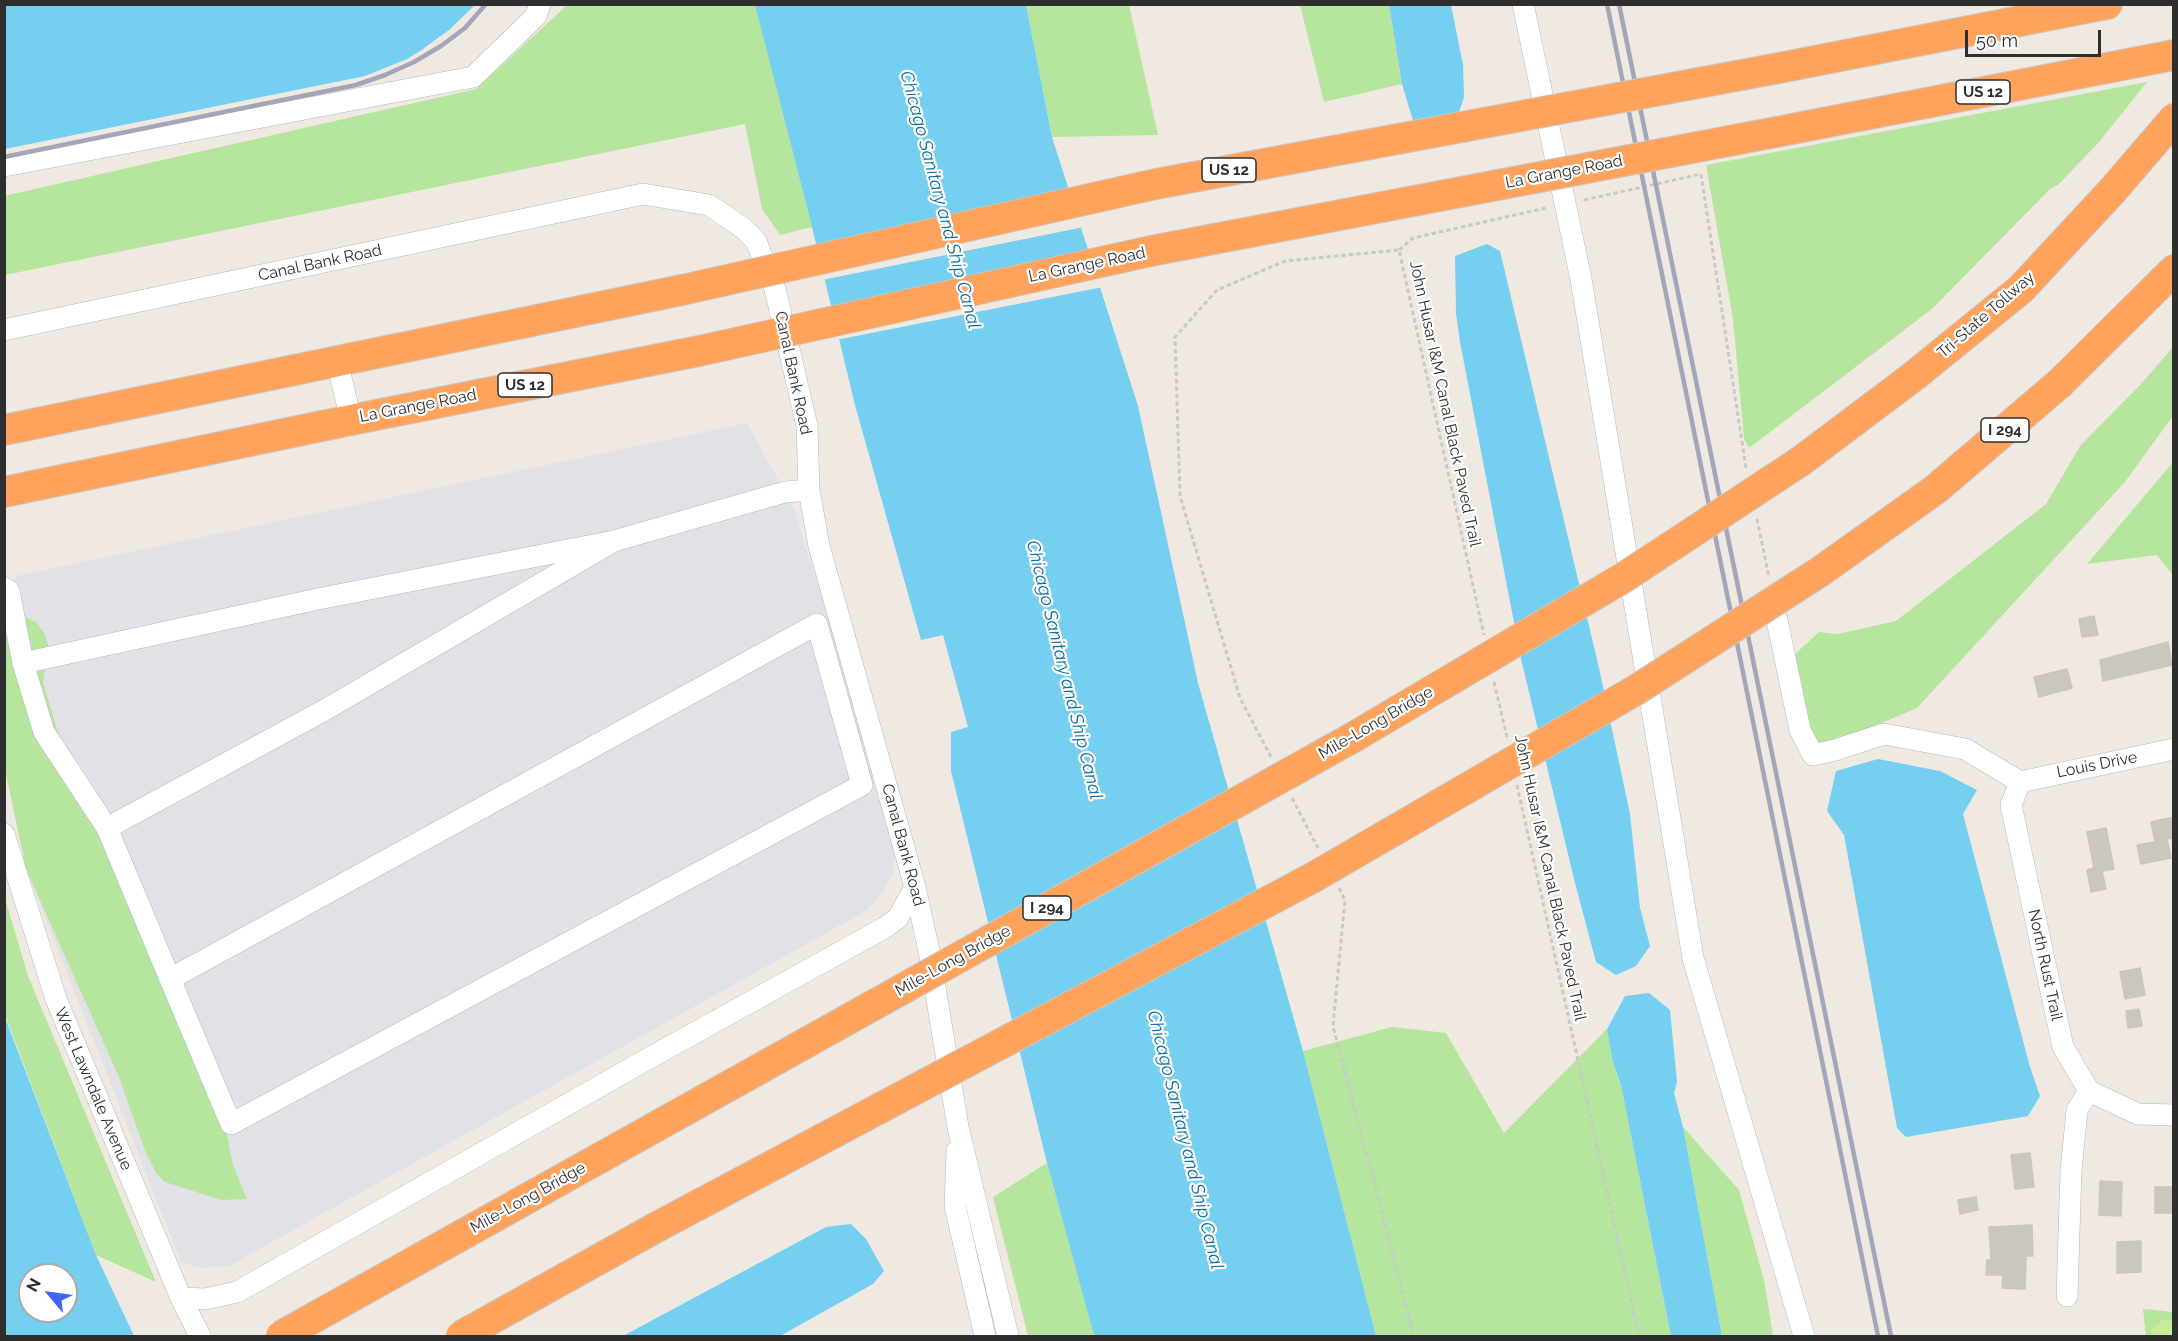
<!DOCTYPE html>
<html>
<head>
<meta charset="utf-8">
<style>
  body { margin:0 }
  #map { position:relative; width:2178px; height:1341px; overflow:hidden; background:#efe9e1; font-family:Raleway,sans-serif }
  canvas { display:block }
  .frame { position:absolute; inset:0; border:6px solid #2e2e2e; pointer-events:none }
  .north { position:absolute; left:18px; top:1263px; width:60px; height:60px; box-sizing:border-box; background:#fff; border:2px solid #ababab; border-radius:50%; rotate:299deg; font-size:16px; font-weight:700; line-height:24px; text-align:center; color:#2e2e2e }
  .north::after { content:''; display:block; margin:auto; width:21px; height:27px; background:#4264fb; clip-path:polygon(50% 0,100% 100%,50% 72%,0 100%) }
  .scale { position:absolute; left:1965px; top:30px; width:136px; height:27px; box-sizing:border-box; border:3px solid #2e2e2e; border-top:0; padding-left:8px; font-size:18px; line-height:21px; white-space:nowrap; color:#2e2e2e; -webkit-text-stroke:4px #fff; paint-order:stroke }
</style>
</head>
<body>
<div id="map">
<canvas width="2178" height="1341"></canvas>
<div class="frame"></div>
<div class="north">N</div>
<div class="scale">50 m</div>
</div>
<script>
const ctx = document.querySelector('canvas').getContext('2d');
ctx.lineJoin = 'round';
function fillPath(path, color) {
  ctx.fillStyle = color;
  ctx.fill(path, 'evenodd');
}
function shape(rows) {
  const path = new Path2D();
  for (const r of rows) {
    path.moveTo(r[0], r[1]);
    for (let i = 2; i < r.length; i += 2) path.lineTo(r[i], r[i + 1]);
  }
  return path;
}
function strokePath(path, color, width, dash) {
  ctx.strokeStyle = color;
  ctx.lineWidth = width;
  ctx.lineCap = dash ? 'butt' : 'round';
  ctx.setLineDash(dash || []);
  ctx.stroke(path);
}
function drawText(font, color, halo, rows, align = 'center') {
  ctx.font = font + ' Raleway,sans-serif';
  ctx.lineWidth = 4.5;
  ctx.setLineDash([]);
  ctx.textBaseline = 'middle';
  ctx.strokeStyle = halo;
  ctx.fillStyle = color;
  for (const [text, x, y, turn = 0] of rows) {
    ctx.save();
    ctx.translate(x, y);
    ctx.rotate((+turn || 0) * Math.PI / 180);
    ctx.textAlign = isNaN(turn) ? turn : align;
    if (halo) ctx.strokeText(text, 0, 0);
    ctx.fillText(text, 0, 0);
    ctx.restore();
  }
}
const industrial = shape([
  [747,423,793,507,844,667,894,851,893,874,883,892,866,911,229,1266,200,1268,181,1262,26,869,5,769,4,602,16,576]
]);
const green = shape([
  [755,4,812,227,780,235,762,209,745,124,5,275,4,196,476,89,564,8,565,5],
  [1026,5,1129,5,1158,135,1052,137],
  [1300,5,1389,5,1402,84,1324,102],
  [2147,82,2099,142,2058,185,2050,189,1932,309,1749,448,1744,438,1733,319,1706,165],
  [2173,347,2173,416,2124,483,1917,708,1822,748,1803,725,1794,655,1819,632,1838,634,1896,621,2046,504,2080,446,2140,385],
  [2173,462,2173,575,2157,555,2087,564],
  [4,606,37,623,44,633,48,645,43,682,61,742,222,1110,233,1165,247,1199,221,1200,165,1182,156,1173,145,1151,119,1077,26,869,5,769],
  [4,895,28,976,156,1282,96,1255,5,1015],
  [1392,1027,1446,1033,1504,1133,1607,1029,1612,1059,1621,1085,1671,1336,1376,1336,1303,1051],
  [1683,1127,1739,1190,1764,1280,1773,1336,1722,1336],
  [1047,1163,1094,1336,1028,1336,993,1197],
  [2143,1309,2173,1312,2173,1336,2146,1336]
]);
const pitch = shape([
  [2162,1320,2173,1320,2173,1336,2152,1336,2151,1330]
]);
const water = shape([
  [5,4,475,4,475,5,449,30,420,51,407,59,365,76,5,149],
  [755,5,1026,5,1052,137,1138,406,1198,683,1303,1051,1376,1336,1094,1336,1047,1163,951,771,951,732,968,727,943,635,921,640,855,405,812,227],
  [1389,5,1451,5,1463,65,1464,97,1450,140,1414,124,1402,84],
  [1487,244,1500,251,1599,668,1630,814,1640,908,1650,946,1636,966,1616,975,1596,962,1575,883,1521,659,1460,342,1456,313,1455,256],
  [1878,759,1940,771,1977,790,1963,814,2030,1067,2040,1096,2028,1116,1906,1137,1897,1128,1844,835,1827,811,1836,771],
  [1649,993,1670,1010,1677,1082,1674,1093,1683,1127,1722,1336,1671,1336,1621,1085,1612,1059,1607,1029,1625,996],
  [4,1015,96,1255,134,1336,5,1336],
  [30,1275,66,1275,66,1311,30,1311],
  [851,1224,866,1239,884,1271,873,1284,780,1336,623,1336,826,1227]
]);
const pier = shape([
  [1073,192,1084,227,822,280,813,245],
  [1092,253,1103,287,836,340,828,307]
]);
const building = shape([
  [2094,616,2098,635,2082,637,2079,619,2094,616],
  [2168,642,2172,665,2103,681,2100,660,2168,642],
  [2067,669,2072,688,2039,697,2034,677,2067,669],
  [2174,817,2174,838,2167,839,2171,858,2141,864,2137,845,2155,842,2151,822,2174,817],
  [2106,828,2114,869,2102,871,2106,889,2091,892,2087,870,2094,868,2087,832,2106,828],
  [2140,968,2145,995,2125,999,2120,972,2140,968],
  [2139,1009,2142,1026,2128,1028,2126,1011,2139,1009],
  [2030,1153,2034,1187,2015,1189,2011,1155,2030,1153],
  [2100,1181,2122,1182,2121,1216,2099,1215,2100,1181],
  [2155,1187,2174,1187,2174,1213,2155,1213,2155,1187],
  [1976,1197,1978,1210,1960,1214,1958,1200,1976,1197],
  [2032,1225,2033,1256,2026,1256,2025,1289,2002,1288,2003,1275,1986,1275,1987,1260,1991,1260,1989,1227,2032,1225],
  [2141,1241,2141,1272,2117,1273,2117,1242,2141,1241]
]);
const path = shape([
  [1584,200,1701,174,1746,468],
  [1399,250,1413,238,1546,208],
  [1757,519,1769,577],
  [1494,682,1507,737],
  [1271,757,1240,698,1180,496,1175,337,1217,290,1285,261,1399,250,1484,635],
  [1517,785,1639,1336],
  [1292,798,1318,848],
  [1339,888,1345,900,1333,1026,1414,1336]
]);
const minor = shape([
  [1523,4,1581,279,1693,958,1804,1336],
  [4,166,473,77,536,16,540,4],
  [4,330,643,194,709,205,743,228,756,241,775,289,807,426,809,490,819,546,915,887,929,951,958,1127,1008,1336],
  [337,361,351,420],
  [4,588,9,591,23,663,318,599,614,541,785,492,809,490],
  [1777,620,1800,730,1813,755,1835,750,1884,734,1965,749,2020,782],
  [23,663,44,732,107,828],
  [2020,782,2011,805,2063,1047,2089,1091,2138,1114,2174,1115],
  [2020,782,2174,749],
  [4,834,56,999,181,1298,200,1336],
  [170,979,817,624,862,785,231,1124,170,979,107,828,323,711,614,541],
  [957,1151,955,1206,985,1336],
  [2067,1296,2071,1171,2077,1110,2089,1091],
  [181,1298,205,1299,237,1292,644,1061,884,928,898,918,915,887]
]);
const highway = shape([
  [1779,68,2107,4],
  [1792,129,2174,55],
  [4,430,682,290],
  [1801,461,1914,376,2021,289,2113,190,2174,119],
  [4,492,351,420,699,351],
  [1821,571,1936,489,2060,383,2174,270]
]);
const rail = shape([
  [1607,4,1878,1336],
  [1619,4,1891,1336],
  [4,157,356,85,385,75,414,62,441,46,465,28,486,4]
]);
const highwayBridge = shape([
  [682,290,1156,184,1779,68],
  [699,351,1151,251,1792,129],
  [281,1336,1352,738,1623,578,1801,461],
  [461,1336,655,1228,1314,877,1636,690,1821,571]
]);
const shields = [
  [1983,92,54],
  [1229,170,54],
  [525,385,54],
  [2005,430,48],
  [1047,908,48]
];
const shieldNames = [
  ["US 12",1983,92],
  ["US 12",1229,170],
  ["US 12",525,385],
  ["I 294",2005,430],
  ["I 294",1047,908]
];
const streetNames = [
  ["La Grange Road",1564,172,-11],
  ["Canal Bank Road",320,263,-12],
  ["La Grange Road",1087,265,-12],
  ["Tri-State Tollway",1986,315,-41],
  ["Canal Bank Road",793,373,78],
  ["John Husar I&M Canal Black Paved Trail",1445,404,78],
  ["La Grange Road",418,406,-11],
  ["Mile-Long Bridge",1376,723,-30],
  ["Louis Drive",2097,765,-11],
  ["Canal Bank Road",903,845,75],
  ["John Husar I&M Canal Black Paved Trail",1550,878,78],
  ["Mile-Long Bridge",953,961,-29],
  ["North Rust Trail",2045,965,78],
  ["West Lawndale Avenue",93,1089,67],
  ["Mile-Long Bridge",528,1198,-29]
];
const waterNames = [
  ["Chicago Sanitary and Ship Canal",940,200,75],
  ["Chicago Sanitary and Ship Canal",1064,670,76],
  ["Chicago Sanitary and Ship Canal",1185,1140,76]
];
fillPath(industrial, '#e3e1e8');
fillPath(green, '#b6e59e');
fillPath(pitch, '#c9ec9a');
fillPath(water, '#75cff0');
fillPath(pier, '#efe9e1');
fillPath(building, '#cbc7bf');
strokePath(building, '#cbc5ba', 1.5);
strokePath(minor, '#b4b7c1', 22);
strokePath(highway, '#c9c9c9', 32);
strokePath(path, '#c9c9c9', 3, [4.5, 3]);
strokePath(minor, '#fff', 21);
strokePath(highway, '#ffa35c', 30);
strokePath(rail, '#a3a6b8', 4.5);
strokePath(highwayBridge, '#c9c9c9', 32, []);
strokePath(highwayBridge, '#ffa35c', 30);
for (const [x, y, w] of shields) {
  const box = new Path2D();
  box.roundRect(x - w / 2, y - 12, w, 24, 4.5);
  ctx.fillStyle = '#fff';
  ctx.fill(box);
  strokePath(box, '#2e2e2e', 1.5);
}
drawText('bold 15px', '#2e2e2e', null, shieldNames);
drawText('16px', '#2e2e2e', '#fff', streetNames);
drawText('italic 18px', '#0d6fa3', '#fff', waterNames);
</script>
</body>
</html>
